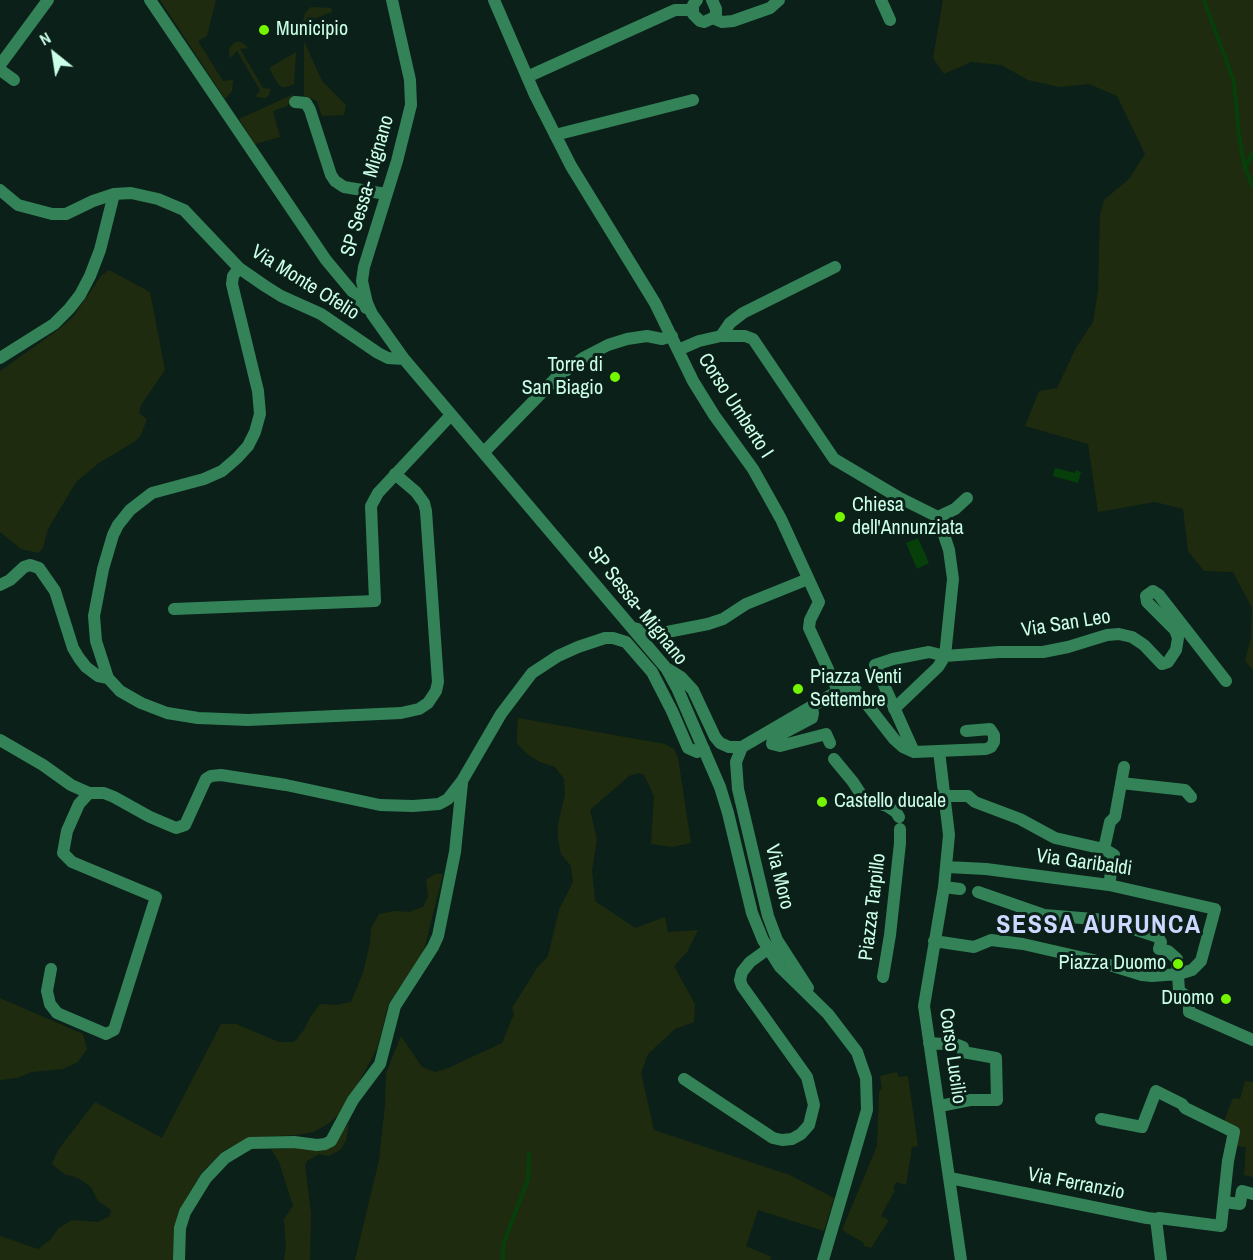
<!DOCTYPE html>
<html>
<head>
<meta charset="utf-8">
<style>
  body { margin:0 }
  #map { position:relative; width:1253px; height:1260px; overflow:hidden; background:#0b2018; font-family:"Archivo Narrow",sans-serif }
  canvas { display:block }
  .north { position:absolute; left:24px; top:24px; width:60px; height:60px; -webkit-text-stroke:4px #0b2018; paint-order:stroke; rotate:330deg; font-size:16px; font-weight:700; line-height:24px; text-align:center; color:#cbffe7 }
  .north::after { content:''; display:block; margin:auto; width:21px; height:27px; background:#cbffe7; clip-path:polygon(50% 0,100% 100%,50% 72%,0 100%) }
</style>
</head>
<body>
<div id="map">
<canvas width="1253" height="1260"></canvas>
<div class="north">N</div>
</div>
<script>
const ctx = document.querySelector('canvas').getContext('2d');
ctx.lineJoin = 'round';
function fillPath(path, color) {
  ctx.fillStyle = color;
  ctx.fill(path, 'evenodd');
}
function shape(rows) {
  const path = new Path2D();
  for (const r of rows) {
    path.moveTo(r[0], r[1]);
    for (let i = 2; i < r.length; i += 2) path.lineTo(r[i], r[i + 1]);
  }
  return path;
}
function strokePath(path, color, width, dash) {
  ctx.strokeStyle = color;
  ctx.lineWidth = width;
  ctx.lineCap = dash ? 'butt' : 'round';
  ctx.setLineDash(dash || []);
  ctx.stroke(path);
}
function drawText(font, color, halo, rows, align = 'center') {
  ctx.font = font + ' "Archivo Narrow",sans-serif';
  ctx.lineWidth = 6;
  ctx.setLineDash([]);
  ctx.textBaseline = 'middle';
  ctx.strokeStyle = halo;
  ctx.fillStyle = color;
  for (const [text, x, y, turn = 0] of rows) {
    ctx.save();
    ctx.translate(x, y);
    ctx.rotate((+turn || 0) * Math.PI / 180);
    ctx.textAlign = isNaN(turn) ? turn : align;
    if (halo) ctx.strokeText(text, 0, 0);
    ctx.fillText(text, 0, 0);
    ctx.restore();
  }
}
const green = shape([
  [160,0,216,0,207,36,198,41,223,81,233,80,232,91,225,99],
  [943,0,1253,0,1253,670,1245,661,1251,638,1252,608,1233,572,1204,571,1188,551,1183,509,1155,502,1098,512,1088,444,1025,426,1039,391,1057,388,1076,348,1093,322,1098,291,1100,215,1104,200,1129,179,1145,154,1117,96,1089,84,1059,87,1028,80,1001,65,971,62,944,74,933,58],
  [311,7,331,8,332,12,305,22,303,20,305,13],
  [304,41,322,81,346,105,344,115,322,116,317,101,304,96],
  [235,42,242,42,248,48,240,49,263,88,271,89,269,95,266,98,255,97,260,90,237,51,230,58,229,48],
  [296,52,294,84,287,87,282,87,278,84,269,68],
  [294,94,287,106,273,111,280,137,255,144,239,119],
  [109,270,150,292,165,370,141,405,139,413,147,419,141,435,134,442,99,463,76,482,48,529,43,548,38,553,21,549,0,532,0,371,55,332,73,317,101,276],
  [518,718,665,744,674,749,678,758,691,843,672,847,651,844,654,796,644,775,639,773,629,776,590,810,597,839,592,870,595,901,635,928,665,917,668,932,698,930,687,952,674,966,695,1004,694,1022,675,1029,648,1054,641,1073,654,1130,790,1175,834,1198,824,1231,758,1210,746,1246,772,1257,770,1260,355,1260,379,1160,385,1106,386,1073,401,1036,422,1067,435,1072,448,1068,502,1043,514,1014,512,1008,537,968,548,956,559,910,573,882,571,866,561,854,558,839,558,824,565,794,564,779,555,767,540,762,527,754,517,743],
  [435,874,443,874,423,954,389,1003,377,1049,354,1091,341,1112,328,1124,313,1132,296,1135,260,1137,240,1142,223,1151,203,1171,184,1202,175,1225,173,1260,0,1260,0,1236,38,1249,50,1240,59,1228,72,1220,98,1222,110,1216,111,1210,98,1201,91,1187,78,1178,64,1174,52,1164,58,1150,95,1102,162,1138,221,1024,236,1024,279,1042,294,1042,304,1030,311,1016,320,1004,336,1005,351,1002,363,973,370,943,371,928,379,914,394,911,409,912,423,907,428,897,426,880],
  [0,998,83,1034,87,1049,78,1062,63,1069,32,1072,17,1078,0,1080],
  [897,1072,899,1077,908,1076,918,1146,912,1147,906,1185,896,1182,893,1189,895,1190,881,1216,889,1220,871,1248,864,1246,864,1243,842,1230,877,1146,879,1092,882,1088,880,1076],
  [1245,1081,1253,1082,1253,1177,1244,1175,1246,1147,1234,1146,1223,1124,1233,1098,1240,1099],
  [349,1123,346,1141,340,1150,329,1156,319,1154,307,1161,305,1165,311,1215,310,1260,284,1260,286,1247,284,1219,293,1206,279,1162,271,1149,330,1146]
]);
const water = shape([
  [1055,468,1075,473,1076,470,1081,472,1078,483,1053,476],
  [918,538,929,563,917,569,906,543]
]);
const stream = shape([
  [1204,0,1234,82,1239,137,1245,168,1253,187],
  [1245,167,1253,153],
  [503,1260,503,1245,528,1179,529,1154]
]);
const minor = shape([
  [150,0,326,260,366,308],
  [392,0,410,80,411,105,397,161,364,267,362,281,367,303,372,314,404,359,666,668,678,690,720,787,728,813,752,913,763,940,780,967,828,1014,857,1052,866,1078,867,1110,823,1260],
  [494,0,535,95,571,166,655,303,693,381,714,415,753,469,781,519,819,602,810,620,809,628,838,691,855,689,894,739,903,747,914,752,986,749,991,747,994,742,994,735,990,729,966,731],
  [697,0,693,5,693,14,700,21,704,22,713,18,716,14,716,9,712,0],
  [881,0,890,20],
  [713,18,722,22,733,21,770,8,779,0],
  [0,65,48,0],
  [0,70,14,80],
  [527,77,675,10,692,10],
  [295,102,306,103,310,110,331,175,335,181,344,187,386,194],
  [555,135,693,100],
  [0,190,18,205,52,214,66,214,93,201,114,194,131,193,158,199,184,210,239,268,265,286,281,296,321,314,378,353,388,358,404,359],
  [239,268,233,276,232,284,258,391,260,414,255,432,248,446,237,458,222,471,204,479,152,493,130,510,118,525,113,535,103,569,94,616,96,641,108,678,120,691,141,703,167,713,198,718,248,720,401,713,419,709,428,703,436,691,438,682,426,511,424,503,416,492,395,474],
  [721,336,730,323,743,313,835,267],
  [678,350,699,341,721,336,745,336,753,339,834,459,898,497,938,517,949,550,953,579,945,656,938,667,894,709],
  [0,358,54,324,69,309,80,295,90,276,100,250,114,194],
  [484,452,556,378,583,358,608,345,627,339,647,336,662,339,672,336],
  [938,517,955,509,967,498],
  [0,585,10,580,24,567,30,565,39,568,55,591,73,648,79,658,86,667,98,676,108,678],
  [174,609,375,601,371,506,378,493,451,415],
  [634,628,657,634,708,624,723,619,746,604,808,579],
  [668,669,681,677,693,690,715,737,720,743,729,747,742,747,838,691],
  [811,707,813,713,812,718,776,737,773,739,772,744,780,746,826,734,830,743],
  [0,740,43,765,71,785,89,793,104,793,114,797,150,817,176,828,185,825,206,779,211,776,221,775,286,785,380,805,413,806,439,804,448,799,462,781,501,714,532,673,558,656,578,647,605,638,613,638,626,642,652,672,672,711,688,748,697,752,704,749],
  [742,747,736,762,738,789,768,916,777,940,808,988],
  [939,751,949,835,944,887,924,1006,961,1260],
  [914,752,875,665,893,659,929,652,945,656,999,652,1043,652,1068,647,1107,635,1119,634,1132,637,1144,645,1162,664,1168,662,1176,650,1178,638,1175,630,1147,602,1146,596,1153,591,1159,595,1226,681],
  [834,759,853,782,864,799,887,806,896,812,899,817],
  [1121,783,1185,790,1191,797],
  [945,796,968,796,975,802,1020,819,1055,838,1104,849],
  [1109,885,1114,855,1104,849,1110,822,1115,817,1124,767],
  [944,887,960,889],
  [978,892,1044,915,1106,920,1158,937,1161,942,1159,949,1168,951,1177,959,1179,991,1189,998,1189,1012,1253,1040],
  [934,941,974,947,991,940,1023,944,1093,960,1142,975,1152,976,1179,974,1192,970,1201,961,1215,909,1109,885,986,869,947,867],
  [51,969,47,991,50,1004,57,1013,106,1034,114,1030,156,897,72,862,63,853,67,831,79,804,89,793],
  [883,977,890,935,900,843,900,829],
  [929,1043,958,1045,963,1047,963,1052,996,1058,997,1100,970,1100,940,1106],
  [684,1079,773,1138,782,1140,792,1139,801,1134,809,1125,814,1105,807,1077,742,986,740,980,742,972,750,962,768,949],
  [950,1178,1147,1218,1156,1219,1159,1218,1221,1226,1228,1161,1234,1132,1185,1108,1182,1104,1156,1091,1142,1127,1101,1119],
  [1224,1202,1240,1204,1242,1191,1253,1194],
  [1156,1219,1161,1260],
  [179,1260,180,1228,185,1212,206,1178,225,1158,250,1143,294,1142,317,1145,325,1144,331,1141,353,1100,380,1064,395,1006,433,947,438,936,455,852,462,783]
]);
const markers = [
  [264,30,6,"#74f600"],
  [615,377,6,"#74f600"],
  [840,517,6,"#74f600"],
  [798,689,6,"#74f600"],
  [822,802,6,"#74f600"],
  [1178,964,6,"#74f600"],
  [1226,999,6,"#74f600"]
];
const poiNames = [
  ["Municipio",276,30],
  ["Torre di",603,366,"right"],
  ["San Biagio",603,389,"right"],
  ["Chiesa",852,506],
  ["dell'Annunziata",852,529],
  ["Piazza Venti",810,678],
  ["Settembre",810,701],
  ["Castello ducale",834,802],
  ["Piazza Duomo",1166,964,"right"],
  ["Duomo",1214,999,"right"]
];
const streetNames = [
  ["SP Sessa- Mignano",368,186,-74],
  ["Via Monte Ofelio",305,283,32],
  ["Corso Umberto I",735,406,57],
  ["SP Sessa- Mignano",637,606,51],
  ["Via San Leo",1066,624,-9],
  ["Via Garibaldi",1084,863,8],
  ["Via Moro",779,877,76],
  ["Piazza Tarpillo",873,907,-83],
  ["Corso Lucilio",952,1056,82],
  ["Via Ferranzio",1076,1184,11]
];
const districtNames = [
  ["SESSA AURUNCA",1099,926]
];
fillPath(green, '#1f2b0e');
fillPath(water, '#063f0a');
strokePath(stream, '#063f0a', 4);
strokePath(minor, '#338258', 12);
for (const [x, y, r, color] of markers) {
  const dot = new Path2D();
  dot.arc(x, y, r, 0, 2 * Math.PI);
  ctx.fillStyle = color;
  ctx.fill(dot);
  strokePath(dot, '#0b2018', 2);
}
drawText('20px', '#cbffe7', '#0b2018', poiNames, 'left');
drawText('20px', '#cbffe7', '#0b2018', streetNames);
ctx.letterSpacing = '1.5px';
drawText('bold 26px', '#cdd7ff', '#0b2018', districtNames);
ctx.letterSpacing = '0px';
</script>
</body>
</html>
